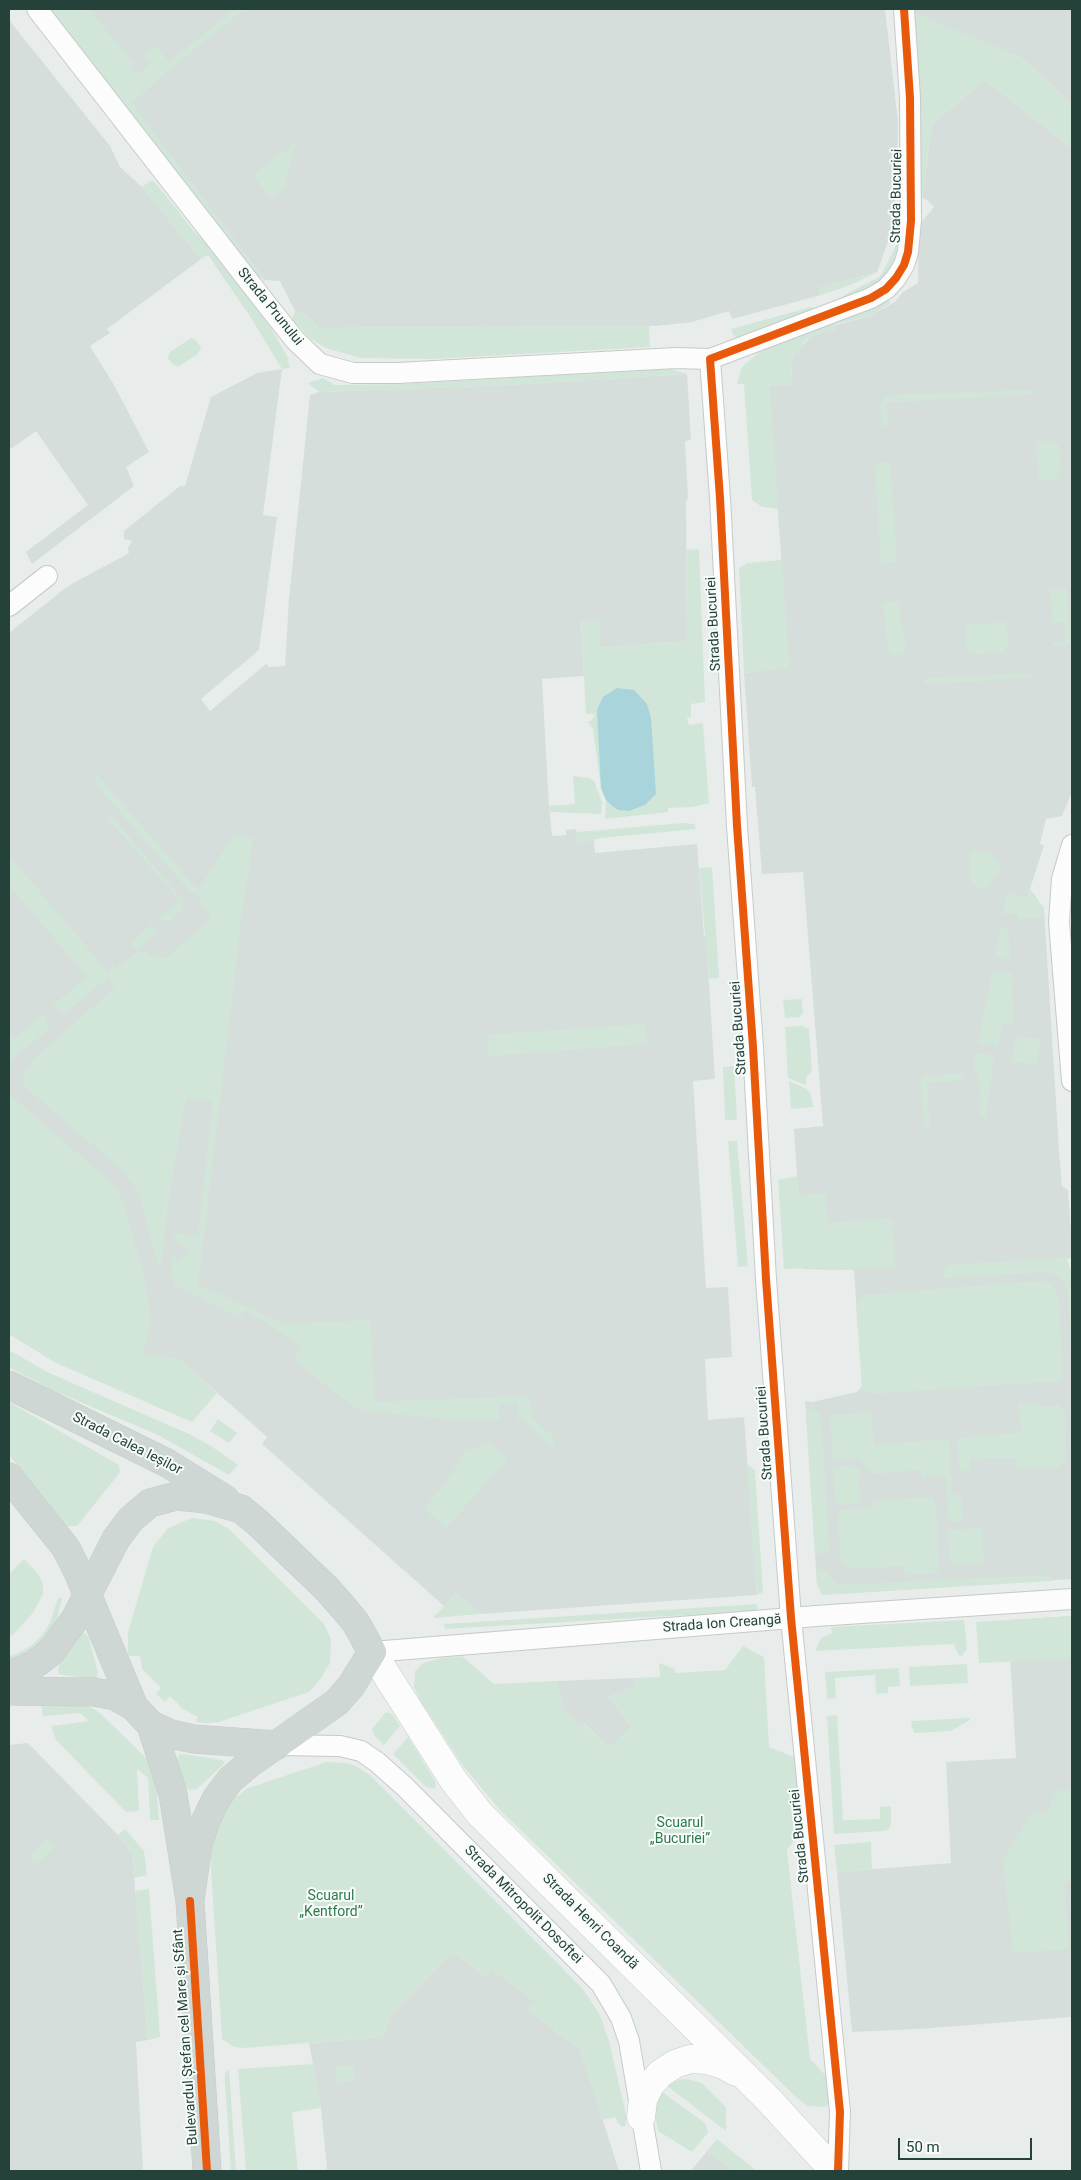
<!DOCTYPE html>
<html>
<head>
<meta charset="utf-8">
<style>
  body { margin:0 }
  #map { position:relative; width:1081px; height:2180px; overflow:hidden; background:#e8edeb; font-family:Roboto,sans-serif }
  canvas { display:block }
  .frame { position:absolute; inset:0; border:10px solid #24423a; pointer-events:none }
  .scale { position:absolute; left:898px; top:2138px; width:134px; height:22px; box-sizing:border-box; border:2px solid #24423a; border-top:0; padding-left:6px; font-size:15px; line-height:18px; white-space:nowrap; color:#24423a; -webkit-text-stroke:4px #f7fbf9; paint-order:stroke }
</style>
</head>
<body>
<div id="map">
<canvas width="1081" height="2180"></canvas>
<div class="frame"></div>
<div class="scale">50 m</div>
</div>
<script>
const ctx = document.querySelector('canvas').getContext('2d');
ctx.lineJoin = 'round';
function fillPath(path, color) {
  ctx.fillStyle = color;
  ctx.fill(path, 'evenodd');
}
function shape(rows) {
  const path = new Path2D();
  for (const r of rows) {
    path.moveTo(r[0], r[1]);
    for (let i = 2; i < r.length; i += 2) path.lineTo(r[i], r[i + 1]);
  }
  return path;
}
function strokePath(path, color, width, dash) {
  ctx.strokeStyle = color;
  ctx.lineWidth = width;
  ctx.lineCap = dash ? 'butt' : 'round';
  ctx.setLineDash(dash || []);
  ctx.stroke(path);
}
function drawText(font, color, halo, rows, align = 'center') {
  ctx.font = font + ' Roboto,sans-serif';
  ctx.lineWidth = 4;
  ctx.setLineDash([]);
  ctx.textBaseline = 'middle';
  ctx.strokeStyle = halo;
  ctx.fillStyle = color;
  for (const [text, x, y, turn = 0] of rows) {
    ctx.save();
    ctx.translate(x, y);
    ctx.rotate((+turn || 0) * Math.PI / 180);
    ctx.textAlign = isNaN(turn) ? turn : align;
    if (halo) ctx.strokeText(text, 0, 0);
    ctx.fillText(text, 0, 0);
    ctx.restore();
  }
}
const built = shape([
  [59,9,885,9,898,122,897,181,892,231,877,272,819,288,821,295,732,319,729,311,692,322,656,326,319,328,308,316,295,311,280,281,265,280],
  [904,9,1072,9,1072,104,1023,59],
  [9,20,110,146,120,167,142,187,201,259,107,329,110,333,90,346,114,385,149,452,126,467,134,486,32,564,26,552,88,505,36,431,9,450],
  [985,80,1072,148,1072,792,1062,816,1046,819,1040,844,1044,845,1030,889,1044,908,1059,1150,1062,1186,1068,1190,1072,1244,1072,1258,1067,1259,1072,1274,1072,1579,822,1595,817,1584,805,1401,812,1402,857,1392,862,1386,854,1270,803,1269,794,1129,823,1126,803,872,762,874,755,787,752,787,744,673,789,667,769,386,791,384,792,359,797,350,813,335,834,331,836,325,870,316,895,302,903,292,918,283,919,225,934,207,927,200,922,198,932,124],
  [282,369,263,515,277,517,259,650,201,699,210,711,267,663,268,667,285,666,289,599,310,395,319,392,507,385,687,374,691,440,685,441,688,499,686,500,687,641,600,648,581,621,584,676,542,679,549,806,552,836,566,835,566,830,576,829,578,843,594,839,595,853,697,844,704,936,706,937,715,1079,693,1081,706,1288,728,1287,732,1357,705,1359,708,1420,744,1417,757,1595,480,1614,456,1593,444,1606,262,1444,267,1437,194,1372,177,1384,9,1257,9,633,68,586,129,553,128,548,132,541,124,539,124,531,180,486,185,486,211,397,257,373],
  [1072,1616,1072,2017,919,2029,852,2032,837,1872,951,1863,946,1762,1016,1758,1008,1620],
  [633,1678,633,1688,608,1697,632,1726,609,1748,584,1723,579,1726,563,1709,557,1681],
  [28,1743,118,1835,132,1854,148,2040,136,2042,143,2171,9,2171,9,1745],
  [452,1952,487,1977,492,1970,535,2001,530,2007,555,2031,580,2048,619,2171,319,2171,327,2169,321,2108,309,2043,381,2037,386,2031,388,2019],
  [707,2151,734,2171,691,2171]
]);
const green = shape([
  [48,9,89,9,134,64,130,67,137,75,150,63,144,55,155,45,169,62,236,9,245,9,164,74,132,103,265,280,252,273],
  [911,11,1023,59,1072,104,1072,148,985,80,932,124,922,198,919,197],
  [295,143,285,188,271,199,253,175],
  [150,181,153,181,158,186,193,230,223,261,271,328,287,356,290,368,282,369,251,318,208,255,201,259,142,187],
  [901,235,890,275,883,284,875,289,826,310,778,327,738,339,733,334,731,329,811,307,826,310,846,294,879,277,883,272],
  [877,272,853,284,821,295,819,288],
  [887,299,891,303,870,316,836,324,834,331,813,335,804,342,792,359,791,384,770,386,778,509,762,507,752,500,744,384,737,384,742,367,758,353,772,346],
  [295,311,308,316,319,328,649,326,650,347,432,359,360,358,326,348,311,339,292,320],
  [191,338,196,340,201,347,198,354,179,366,173,365,168,358,170,352],
  [671,369,687,374,507,385,319,392,308,383,323,378,335,385,401,384],
  [1032,390,1033,394,886,403,888,426,882,425,881,404,883,399,888,395],
  [1036,441,1055,441,1059,445,1061,471,1056,479,1039,481],
  [890,462,897,562,881,563,875,463],
  [699,549,705,702,691,704,691,717,687,718,689,725,703,723,709,803,693,807,668,808,668,812,605,819,606,800,601,788,593,729,587,721,591,721,595,714,586,714,581,621,599,620,600,648,687,641,687,550],
  [782,560,789,668,744,673,739,568,748,563],
  [1050,589,1067,589,1070,644,1064,646,1053,646,1053,640,1055,643,1066,642,1065,622,1053,623],
  [883,602,899,602,901,628,903,629,906,646,905,652,898,656,890,654,888,650],
  [1006,622,1008,643,1003,652,974,654,969,652,966,648,966,625],
  [1032,673,1032,678,925,684,925,678],
  [94,771,198,890,234,834,253,839,241,922,198,1285,284,1324,370,1320,375,1402,529,1396,532,1417,546,1432,552,1431,554,1446,548,1446,524,1420,518,1420,518,1403,499,1404,499,1420,456,1420,366,1411,355,1407,334,1392,297,1362,295,1356,301,1345,245,1310,240,1318,175,1285,172,1275,172,1256,178,1261,189,1251,184,1245,182,1247,172,1236,179,1234,198,1236,213,1101,186,1098,170,1189,160,1270,138,1191,121,1169,25,1087,23,1083,25,1071,32,1060,116,987,108,978,64,1014,52,1006,87,977,9,885,9,856,110,974,112,971,109,968,112,964,116,968,136,953,147,952,153,957,166,958,212,918,195,892,192,894,98,787],
  [573,776,589,778,594,781,602,802,601,814,550,812,549,806,575,804],
  [111,815,181,898,183,908,171,921,165,921,159,918,180,900,107,818],
  [683,823,694,824,696,829,601,838,577,843,577,832],
  [974,850,988,853,999,861,1002,865,1000,870,987,888,982,889,973,884,970,877,970,854],
  [712,867,719,978,709,979,699,868],
  [1029,889,1044,908,1044,917,1018,919,1017,913,1003,914,1007,892,1026,898],
  [152,924,157,932,138,950,130,944],
  [1001,928,1008,928,1010,960,995,955],
  [1011,972,1014,1023,1002,1023,998,1046,978,1043,992,973],
  [802,999,803,1013,800,1017,785,1018,783,1000],
  [43,1014,50,1028,9,1062,9,1033,14,1039],
  [645,1024,647,1044,489,1056,488,1035],
  [802,1026,809,1029,812,1071,806,1078,806,1085,788,1078,785,1027],
  [1016,1036,1041,1039,1036,1065,1012,1061],
  [976,1053,994,1056,986,1117,984,1117,981,1115,980,1087,974,1064],
  [734,1066,737,1120,725,1120,723,1067],
  [962,1073,964,1080,927,1083,930,1131,924,1127,921,1083,923,1077],
  [789,1081,807,1089,811,1094,813,1107,791,1109],
  [9,1094,109,1181,118,1191,125,1207,133,1236,144,1277,151,1320,143,1354,180,1359,217,1393,192,1422,56,1363,9,1334],
  [728,1141,737,1141,748,1266,738,1267],
  [797,1176,798,1195,825,1194,828,1223,892,1218,895,1267,821,1270,821,1268,784,1269,778,1180],
  [1067,1258,1072,1274,1072,1368,1068,1292,1064,1283,1058,1276,1050,1272,942,1278,946,1265],
  [1041,1281,1053,1286,1059,1298,1063,1378,1060,1381,871,1394,860,1389,862,1386,856,1305,863,1295],
  [9,1350,47,1372,189,1434,211,1446,238,1465,229,1475,158,1435,52,1390,9,1367],
  [9,1402,119,1465,120,1472,117,1476,77,1526,67,1526,63,1521,9,1455],
  [1018,1402,1047,1407,1058,1405,1064,1410,1066,1457,1062,1464,1058,1467,1017,1469,1016,1458,970,1459,970,1471,960,1471,957,1438,1022,1433],
  [806,1409,812,1410,820,1414,825,1473,829,1552,815,1554],
  [871,1412,874,1445,949,1439,952,1495,961,1495,963,1521,949,1522,946,1476,922,1477,921,1470,871,1474,862,1461,857,1459,833,1461,830,1415],
  [218,1419,237,1433,229,1443,210,1431],
  [489,1442,508,1459,446,1528,424,1509,450,1477,464,1452],
  [747,1464,755,1470,763,1592,757,1595],
  [855,1465,863,1474,858,1474,860,1503,836,1504,833,1467],
  [932,1497,936,1504,939,1573,905,1575,904,1566,850,1569,840,1558,838,1510,873,1508,873,1501],
  [192,1518,215,1521,229,1529,324,1624,331,1639,330,1663,320,1680,309,1692,219,1722,206,1723,196,1722,198,1717,183,1709,170,1696,165,1702,156,1694,161,1688,142,1669,140,1656,128,1656,128,1632,153,1547,168,1528],
  [982,1528,984,1563,955,1565,950,1560,948,1530],
  [24,1559,39,1575,43,1584,43,1594,33,1613,12,1636,9,1634,9,1574],
  [816,1568,827,1572,838,1585,1049,1575,1051,1581,822,1595,817,1584],
  [456,1593,480,1614,433,1618,444,1606],
  [58,1598,62,1598,58,1616,55,1626,43,1644,9,1664,9,1656,16,1654,31,1646,42,1635,50,1623],
  [757,1604,757,1611,445,1629,444,1624],
  [1072,1616,1072,1659,979,1663,976,1622],
  [964,1620,967,1649,962,1656,958,1655,954,1644,815,1651,821,1638,832,1633,831,1627],
  [82,1633,86,1634,89,1638,98,1673,97,1677,94,1679,62,1675,58,1673,59,1665],
  [743,1646,764,1657,769,1747,794,1757,802,1827,797,1837,787,1850,810,2059,828,2078,831,2100,826,2106,822,2107,808,2106,797,2098,500,1810,464,1767,420,1700,414,1687,415,1671,423,1663,441,1658,462,1656,494,1684,557,1681,563,1709,579,1726,583,1723,609,1748,632,1726,608,1697,633,1688,633,1678,660,1677,659,1663,675,1669,675,1673,725,1670],
  [967,1664,968,1683,910,1686,909,1667],
  [899,1668,900,1686,888,1687,888,1693,876,1694,875,1675,835,1678,836,1698,827,1699,825,1672],
  [41,1704,84,1704,92,1708,99,1712,144,1756,151,1764,156,1781,159,1820,150,1820,148,1778,137,1769,139,1811,126,1812,56,1740,51,1726,89,1721,80,1713,43,1716],
  [386,1712,392,1714,400,1726,384,1745,374,1735,372,1729],
  [837,1715,843,1820,880,1819,880,1807,891,1806,891,1824,889,1829,885,1831,834,1834,827,1716],
  [970,1718,970,1720,951,1731,915,1733,912,1728,911,1721],
  [408,1737,435,1781,436,1787,434,1789,426,1787,393,1754],
  [183,1754,222,1760,225,1763,197,1789,189,1790,186,1787,177,1760,179,1755],
  [327,1762,346,1763,356,1766,370,1775,582,1988,599,2013,609,2041,627,2119,625,2126,622,2127,618,2123,615,2117,603,2120,580,2048,527,2011,534,2001,493,1971,487,1977,452,1952,388,2019,386,2031,381,2037,246,2048,234,2047,222,2039,210,1854,217,1820,231,1801,248,1788],
  [1072,1789,1072,1881,1064,1882,1069,1949,1013,1953,1003,1861,1031,1813,1046,1813,1058,1790],
  [125,1829,144,1851,147,1875,134,1878,132,1854,118,1835],
  [48,1838,55,1846,37,1865,29,1856],
  [871,1842,872,1869,837,1872,834,1845],
  [149,1889,160,2037,148,2040,135,1891],
  [313,2064,321,2108,292,2112,298,2171,246,2171,238,2069],
  [353,2065,355,2081,337,2083,335,2067],
  [229,2069,236,2171,231,2171,225,2082,225,2074],
  [686,2079,702,2083,726,2107,726,2131,667,2086,679,2080],
  [661,2091,705,2123,708,2131,707,2134,692,2152,658,2131,656,2119,653,2117,653,2107],
  [717,2139,757,2171,734,2171,707,2151]
]);
const water = shape([
  [617,688,634,690,647,704,651,718,656,794,645,805,629,811,618,810,611,805,606,800,601,788,597,710,603,697]
]);
const minor = shape([
  [37,9,268,306,295,340,320,364,353,373,398,373,676,358,710,359],
  [9,606,47,576],
  [1072,845,1062,879,1059,922,1072,1081],
  [372,1652,816,1616,1072,1599],
  [277,1745,340,1746,361,1751,377,1762,405,1787,601,1984,621,2018,629,2041,651,2171],
  [838,2171,840,2112,791,1618,766,1279,753,1047,737,826,720,498,710,359,871,298,886,289,896,278,904,265,908,252,911,221,910,98,904,9]
]);
const secondary = shape([
  [372,1652,454,1781,480,1814,768,2099,834,2171],
  [641,2117,643,2100,650,2085,661,2073,675,2064,690,2059,707,2060,723,2065,736,2072]
]);
const primary = shape([
  [9,1385,167,1463,225,1499],
  [9,1477,66,1548,78,1572,134,1707,151,1725,171,1734,194,1739,277,1745],
  [9,1676,34,1665,51,1652,75,1619,116,1539,131,1519,150,1503,176,1496,206,1499,241,1509,257,1522,326,1588,342,1606,356,1623,372,1652,351,1686,337,1702,249,1764,230,1780,216,1799,205,1822,198,1844,190,1901],
  [9,1691,94,1692,115,1696,134,1707],
  [151,1725,173,1794,190,1901,207,2171]
]);
const cycleway = shape([
  [190,1901,207,2171],
  [838,2171,840,2112,791,1618,766,1279,753,1047,737,826,720,498,710,359,871,298,886,289,896,278,904,265,908,252,911,221,910,98,904,9]
]);
const streetNames = [
  ["Strada Bucuriei",897,196,-89],
  ["Strada Prunului",270,307,51],
  ["Strada Bucuriei",714,624,-93],
  ["Strada Bucuriei",739,1028,-94],
  ["Strada Bucuriei",765,1433,-94],
  ["Strada Calea Ieșilor",127,1444,27],
  ["Strada Ion Creangă",722,1624,-4],
  ["Strada Bucuriei",800,1836,-96],
  ["Strada Mitropolit Dosoftei",523,1905,45],
  ["Strada Henri Coandă",590,1922,45],
  ["Bulevardul Ștefan cel Mare și Sfânt",186,2037,-94]
];
const parkNames = [
  ["Scuarul",680,1823],
  ["„Bucuriei”",680,1839],
  ["Scuarul",331,1896],
  ["„Kentford”",331,1912]
];
fillPath(built, '#d6dedb');
fillPath(green, '#d1e6d8');
fillPath(water, '#a9d4db');
strokePath(minor, '#c5cac8', 22);
strokePath(secondary, '#c3cbc8', 29);
strokePath(primary, '#c3ccc9', 29);
strokePath(minor, '#fcfcfc', 20);
strokePath(secondary, '#fcfcfc', 28);
strokePath(primary, '#cfd7d5', 28);
strokePath(cycleway, '#e8590c', 8);
drawText('14px', '#24423a', '#f7fbf9', streetNames);
drawText('14px', '#2d7a4b', '#f7fbf9', parkNames);
</script>
</body>
</html>
